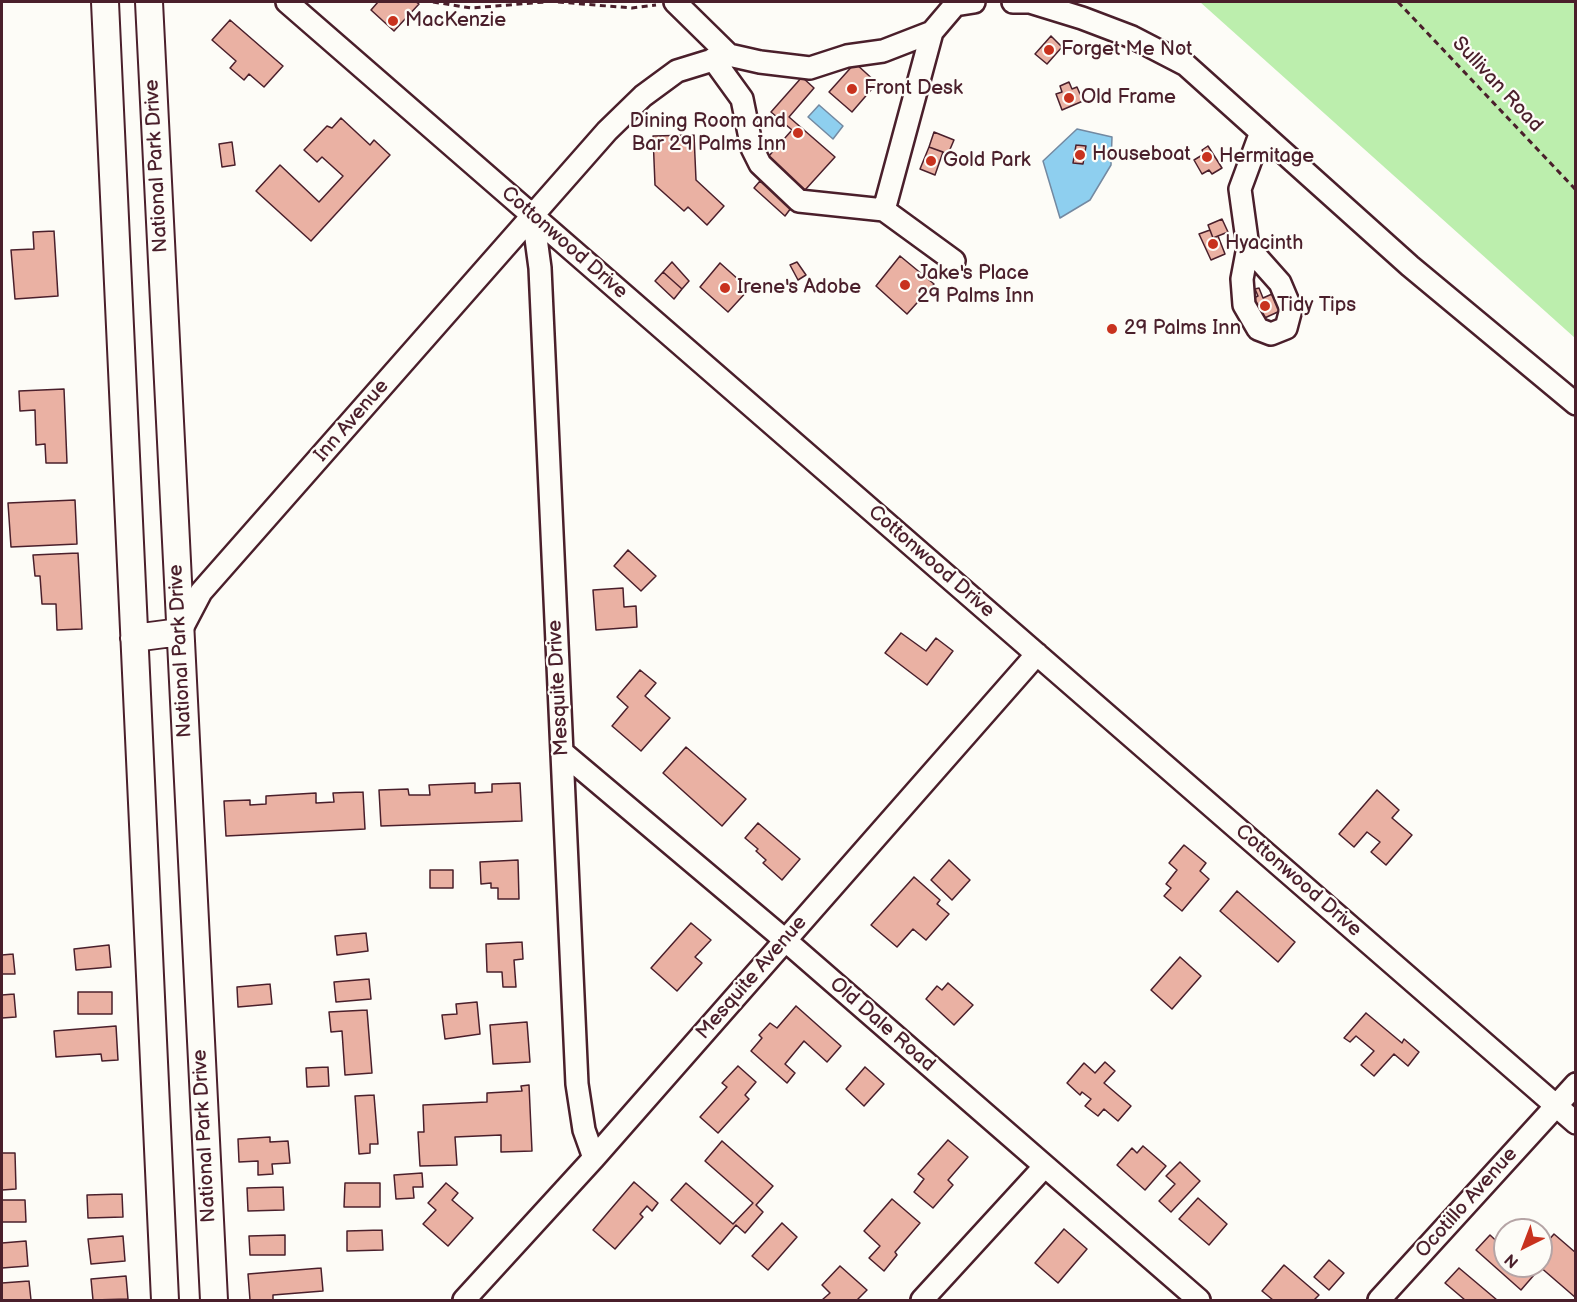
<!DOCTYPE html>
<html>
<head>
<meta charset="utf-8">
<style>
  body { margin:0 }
  #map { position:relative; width:1577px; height:1302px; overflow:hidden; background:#fdfcf7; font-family:"Balsamiq Sans",sans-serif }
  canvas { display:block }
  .frame { position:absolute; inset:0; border:3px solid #4a1f2b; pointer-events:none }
  .north { position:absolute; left:1493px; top:1218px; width:60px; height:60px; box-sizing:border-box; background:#fdfcf7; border:2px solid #b5a4a5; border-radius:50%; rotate:222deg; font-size:16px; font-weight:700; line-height:24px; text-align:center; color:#4a1f2b }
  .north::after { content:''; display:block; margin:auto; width:21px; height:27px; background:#c8321e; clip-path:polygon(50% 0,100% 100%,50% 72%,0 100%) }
</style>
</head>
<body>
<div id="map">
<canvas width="1577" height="1302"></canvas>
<div class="frame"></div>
<div class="north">N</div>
</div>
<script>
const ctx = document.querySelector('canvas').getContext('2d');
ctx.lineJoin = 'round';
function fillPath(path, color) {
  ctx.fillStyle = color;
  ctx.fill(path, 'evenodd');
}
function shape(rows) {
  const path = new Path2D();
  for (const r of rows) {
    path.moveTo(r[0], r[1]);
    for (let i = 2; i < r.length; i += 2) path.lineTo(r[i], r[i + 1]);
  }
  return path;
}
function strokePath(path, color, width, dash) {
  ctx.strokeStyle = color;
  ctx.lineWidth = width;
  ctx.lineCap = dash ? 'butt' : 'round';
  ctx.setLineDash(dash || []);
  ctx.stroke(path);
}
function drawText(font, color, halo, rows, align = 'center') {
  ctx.font = font + ' "Balsamiq Sans",sans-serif';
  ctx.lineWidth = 4.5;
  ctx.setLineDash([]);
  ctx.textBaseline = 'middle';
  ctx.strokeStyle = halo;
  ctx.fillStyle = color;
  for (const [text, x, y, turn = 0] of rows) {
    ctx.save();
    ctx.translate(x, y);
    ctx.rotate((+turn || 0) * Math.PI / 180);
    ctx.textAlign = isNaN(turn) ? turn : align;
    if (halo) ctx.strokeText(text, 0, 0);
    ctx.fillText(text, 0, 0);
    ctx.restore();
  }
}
const green = shape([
  [1200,2,1575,2,1575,338]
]);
const water = shape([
  [819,105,843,126,833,139,808,117,819,105],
  [1077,129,1112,137,1111,165,1090,200,1060,218,1043,161,1077,129]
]);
const building = shape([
  [378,2,416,2,419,4,394,31,371,10,378,2],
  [230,20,283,66,264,87,249,74,244,80,230,68,236,61,212,40,230,20],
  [1051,36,1062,47,1047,64,1035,54,1051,36],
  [855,63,877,83,852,112,829,92,855,63],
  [802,77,814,88,789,117,835,157,805,190,768,157,792,130,771,112,802,77],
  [1069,82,1072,89,1077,87,1083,101,1062,110,1056,94,1062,92,1060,86,1069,82],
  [341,118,370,145,374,140,390,155,311,241,256,191,280,165,319,202,343,176,322,157,317,162,304,150,327,126,332,128,341,118],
  [934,132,954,140,948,154,929,147,934,132],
  [694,135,696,180,724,206,707,225,688,207,684,211,655,185,653,136,694,135],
  [232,142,235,165,222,167,219,144,232,142],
  [1076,145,1086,146,1083,164,1073,163,1076,145],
  [1208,146,1222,168,1212,174,1209,170,1202,174,1194,160,1204,154,1202,150,1208,146],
  [929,147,943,152,935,175,920,169,929,147],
  [760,181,791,208,785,216,754,188,760,181],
  [1222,219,1228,232,1213,238,1208,225,1222,219],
  [1210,230,1213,238,1218,236,1225,254,1211,260,1199,234,1210,230],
  [54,231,58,296,15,299,11,250,34,249,33,232,54,231],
  [900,256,934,284,907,314,876,286,900,256],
  [672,262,689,281,682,289,663,272,672,262],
  [797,262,806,275,798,280,790,265,797,262],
  [720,263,749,289,728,312,700,287,720,263],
  [663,272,682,289,674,299,655,281,663,272],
  [1259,288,1263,298,1272,294,1280,311,1258,321,1249,300,1258,296,1255,289,1259,288],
  [64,389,67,463,46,463,45,444,36,445,35,410,20,411,19,391,64,389],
  [75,500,77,544,11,547,8,503,75,500],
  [628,550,656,576,641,591,614,566,628,550],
  [78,553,82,629,57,630,56,604,42,604,40,576,35,576,33,555,78,553],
  [623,588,624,607,636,606,637,627,596,630,593,590,623,588],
  [901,633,926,651,936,638,953,651,927,685,885,653,901,633],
  [640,670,656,683,645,696,670,718,641,751,612,726,628,707,617,697,640,670],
  [686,747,746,799,722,826,663,773,686,747],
  [475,783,475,793,492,792,492,784,520,783,522,821,381,826,379,790,408,789,409,795,430,795,429,785,475,783],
  [1377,790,1399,810,1392,818,1412,835,1386,865,1371,852,1380,842,1367,832,1354,847,1339,834,1377,790],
  [363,792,365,829,226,836,224,801,250,800,250,805,266,804,266,796,316,793,316,803,334,802,333,793,363,792],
  [758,823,800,859,782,880,763,863,766,860,756,851,758,849,745,838,758,823],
  [1184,845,1206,863,1200,871,1209,879,1182,911,1164,896,1171,888,1166,884,1177,870,1169,863,1184,845],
  [518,860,519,899,498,899,498,888,491,888,491,883,481,884,480,862,518,860],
  [949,860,970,880,952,900,931,880,949,860],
  [430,870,453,870,453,888,430,888,430,870],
  [914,877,940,900,937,904,949,914,926,940,913,929,897,947,871,925,914,877],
  [1237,891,1295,942,1278,962,1220,911,1237,891],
  [691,923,711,940,695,957,702,963,677,991,651,968,691,923],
  [366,933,368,951,337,955,335,936,366,933],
  [522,942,523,959,514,960,516,987,503,987,502,972,487,972,486,944,522,942],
  [109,945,111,967,76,970,74,949,109,945],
  [13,954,15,974,2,974,2,955,13,954],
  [1180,957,1201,976,1172,1009,1151,990,1180,957],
  [369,979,371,999,336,1002,334,982,369,979],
  [948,983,973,1005,954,1025,926,999,937,986,942,990,948,983],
  [270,984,272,1004,238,1007,237,987,270,984],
  [78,992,112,992,112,1014,78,1014,78,992],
  [14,994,16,1017,2,1018,2,995,14,994],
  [477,1002,480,1034,445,1039,442,1015,457,1014,456,1004,477,1002],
  [796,1006,841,1046,827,1062,804,1041,785,1064,795,1073,787,1083,751,1051,762,1038,759,1035,770,1023,777,1028,796,1006],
  [367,1010,372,1073,345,1075,342,1031,331,1032,329,1012,367,1010],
  [1366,1013,1402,1043,1404,1039,1419,1052,1408,1066,1394,1054,1374,1076,1361,1065,1374,1051,1356,1036,1350,1042,1344,1038,1366,1013],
  [527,1022,530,1062,493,1064,490,1025,527,1022],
  [116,1026,118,1060,102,1061,101,1054,56,1057,54,1031,116,1026],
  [1105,1062,1115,1071,1104,1083,1131,1106,1118,1121,1104,1109,1098,1116,1085,1106,1091,1099,1082,1092,1080,1095,1067,1083,1084,1063,1095,1073,1105,1062],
  [738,1066,756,1082,745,1095,749,1099,718,1133,700,1117,727,1087,722,1083,738,1066],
  [328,1067,329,1086,307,1087,306,1068,328,1067],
  [865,1067,884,1084,864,1106,846,1089,865,1067],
  [529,1085,532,1151,501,1152,501,1135,455,1137,457,1165,420,1166,418,1132,424,1132,423,1105,487,1102,487,1093,522,1091,521,1086,529,1085],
  [374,1095,378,1144,370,1144,370,1153,359,1154,355,1096,374,1095],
  [270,1137,270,1142,288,1141,290,1163,272,1164,273,1174,258,1175,258,1161,239,1162,238,1139,270,1137],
  [948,1140,968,1157,948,1180,953,1185,933,1208,914,1192,924,1179,918,1174,948,1140],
  [722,1141,773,1186,756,1205,763,1212,745,1233,736,1225,720,1244,671,1200,686,1183,733,1224,753,1203,705,1161,722,1141],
  [1143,1146,1166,1166,1145,1190,1117,1165,1132,1148,1137,1153,1143,1146],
  [2,1153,15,1153,16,1189,2,1190,2,1153],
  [1180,1162,1200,1181,1171,1212,1159,1201,1175,1184,1166,1176,1180,1162],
  [422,1173,423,1187,413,1187,414,1198,396,1199,394,1175,422,1173],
  [634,1182,658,1203,652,1211,647,1206,640,1214,643,1217,615,1249,593,1230,634,1182],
  [345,1183,380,1183,380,1207,344,1207,345,1183],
  [446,1183,458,1193,452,1200,473,1218,448,1246,423,1224,436,1210,428,1203,446,1183],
  [283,1187,284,1210,248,1211,247,1188,283,1187],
  [122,1194,123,1217,88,1218,87,1195,122,1194],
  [1198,1198,1227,1224,1209,1245,1179,1219,1198,1198],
  [892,1199,920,1223,895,1252,897,1255,884,1271,869,1258,880,1246,864,1231,892,1199],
  [2,1200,25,1200,26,1222,2,1222,2,1200],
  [782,1223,797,1237,768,1270,752,1256,782,1223],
  [1064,1229,1087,1249,1058,1283,1035,1263,1064,1229],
  [382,1230,383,1250,347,1251,347,1231,382,1230],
  [1554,1234,1576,1253,1576,1298,1539,1266,1541,1266,1541,1249,1554,1234],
  [285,1235,285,1255,250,1255,249,1236,285,1235],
  [1490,1235,1505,1249,1505,1266,1524,1266,1534,1275,1521,1290,1476,1250,1490,1235],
  [123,1236,125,1261,91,1264,88,1239,123,1236],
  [26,1241,28,1266,2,1268,2,1243,26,1241],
  [1329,1260,1344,1273,1329,1290,1314,1277,1329,1260],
  [1284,1265,1319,1295,1314,1300,1273,1300,1262,1291,1284,1265],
  [840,1266,867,1290,857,1300,822,1300,830,1293,822,1285,840,1266],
  [321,1268,323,1291,273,1295,273,1300,250,1300,248,1274,321,1268],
  [1459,1268,1497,1300,1465,1300,1445,1283,1459,1268],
  [126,1276,128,1299,93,1300,91,1279,126,1276],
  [29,1281,31,1300,2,1300,2,1283,29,1281]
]);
const path = shape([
  [433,2,471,8,545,2],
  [558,2,632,8,656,5],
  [1398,2,1576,190]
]);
const minor = shape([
  [287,2,1576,1123],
  [675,2,729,55,760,62,810,68,847,56,883,51,932,32,955,5,974,2],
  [1013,2,1030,2,1082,18,1132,37,1186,65,1410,266,1576,404],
  [713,59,742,99,752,148,760,164,799,201,884,210,932,32],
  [884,210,954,261],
  [533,216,540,268,577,1084,584,1130,594,1158],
  [1248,247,1280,283,1291,309,1286,328,1271,334,1258,329,1244,305,1242,279,1248,247,1240,189,1261,132],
  [180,632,201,592,607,131,643,96,677,71,729,55],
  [562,752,785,940,1199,1300],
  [464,1300,594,1158,1037,654],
  [922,1300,1044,1167],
  [1379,1300,1576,1084]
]);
const tertiary = shape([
  [105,2,165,1300],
  [149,2,214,1300],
  [134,638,180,632]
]);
const markers = [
  [393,21,6,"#c8321e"],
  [1049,50,6,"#c8321e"],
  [852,89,6,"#c8321e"],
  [1069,98,6,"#c8321e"],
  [798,133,6,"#c8321e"],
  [1080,155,6,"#c8321e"],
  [1207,157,6,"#c8321e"],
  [931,161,6,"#c8321e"],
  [1213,244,6,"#c8321e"],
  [905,285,6,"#c8321e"],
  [725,288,6,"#c8321e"],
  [1265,306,6,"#c8321e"],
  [1112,329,6,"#c8321e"]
];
const poiNames = [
  ["MacKenzie",405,21],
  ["Forget Me Not",1061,50],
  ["Front Desk",864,89],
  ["Old Frame",1081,98],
  ["Dining Room and",786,122,"right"],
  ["Bar 29 Palms Inn",786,145,"right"],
  ["Houseboat",1092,155],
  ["Hermitage",1219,157],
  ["Gold Park",943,161],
  ["Hyacinth",1225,244],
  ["Jake's Place",917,274],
  ["29 Palms Inn",917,297],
  ["Irene's Adobe",737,288],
  ["Tidy Tips",1277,306],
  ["29 Palms Inn",1124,329]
];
const streetNames = [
  ["Sullivan Road",1497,85,47],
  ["National Park Drive",157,166,-93],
  ["Cottonwood Drive",564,243,41],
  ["Inn Avenue",352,421,-49],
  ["Cottonwood Drive",931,562,41],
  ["National Park Drive",181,651,-93],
  ["Mesquite Drive",559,688,-93],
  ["Cottonwood Drive",1298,881,41],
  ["Mesquite Avenue",752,978,-49],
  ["Old Dale Road",882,1025,41],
  ["National Park Drive",205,1136,-93],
  ["Ocotillo Avenue",1467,1203,-48]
];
fillPath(green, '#bceead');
fillPath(water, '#8ecfef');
strokePath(water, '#7389a1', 1.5);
fillPath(building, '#eab1a3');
strokePath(building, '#4a1f2b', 1.5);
strokePath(minor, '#4a1f2b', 26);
strokePath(tertiary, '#4a1f2b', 30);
strokePath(path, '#4a1f2b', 3, [6, 4.5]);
strokePath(minor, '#fdfcf7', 21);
strokePath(tertiary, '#fdfcf7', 26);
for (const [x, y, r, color] of markers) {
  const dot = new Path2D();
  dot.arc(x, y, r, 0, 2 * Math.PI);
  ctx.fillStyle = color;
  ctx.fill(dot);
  strokePath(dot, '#fdfcf7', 2);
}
drawText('20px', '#4a1f2b', '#fdfcf7', poiNames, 'left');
drawText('20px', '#4a1f2b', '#fdfcf7', streetNames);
</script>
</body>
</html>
